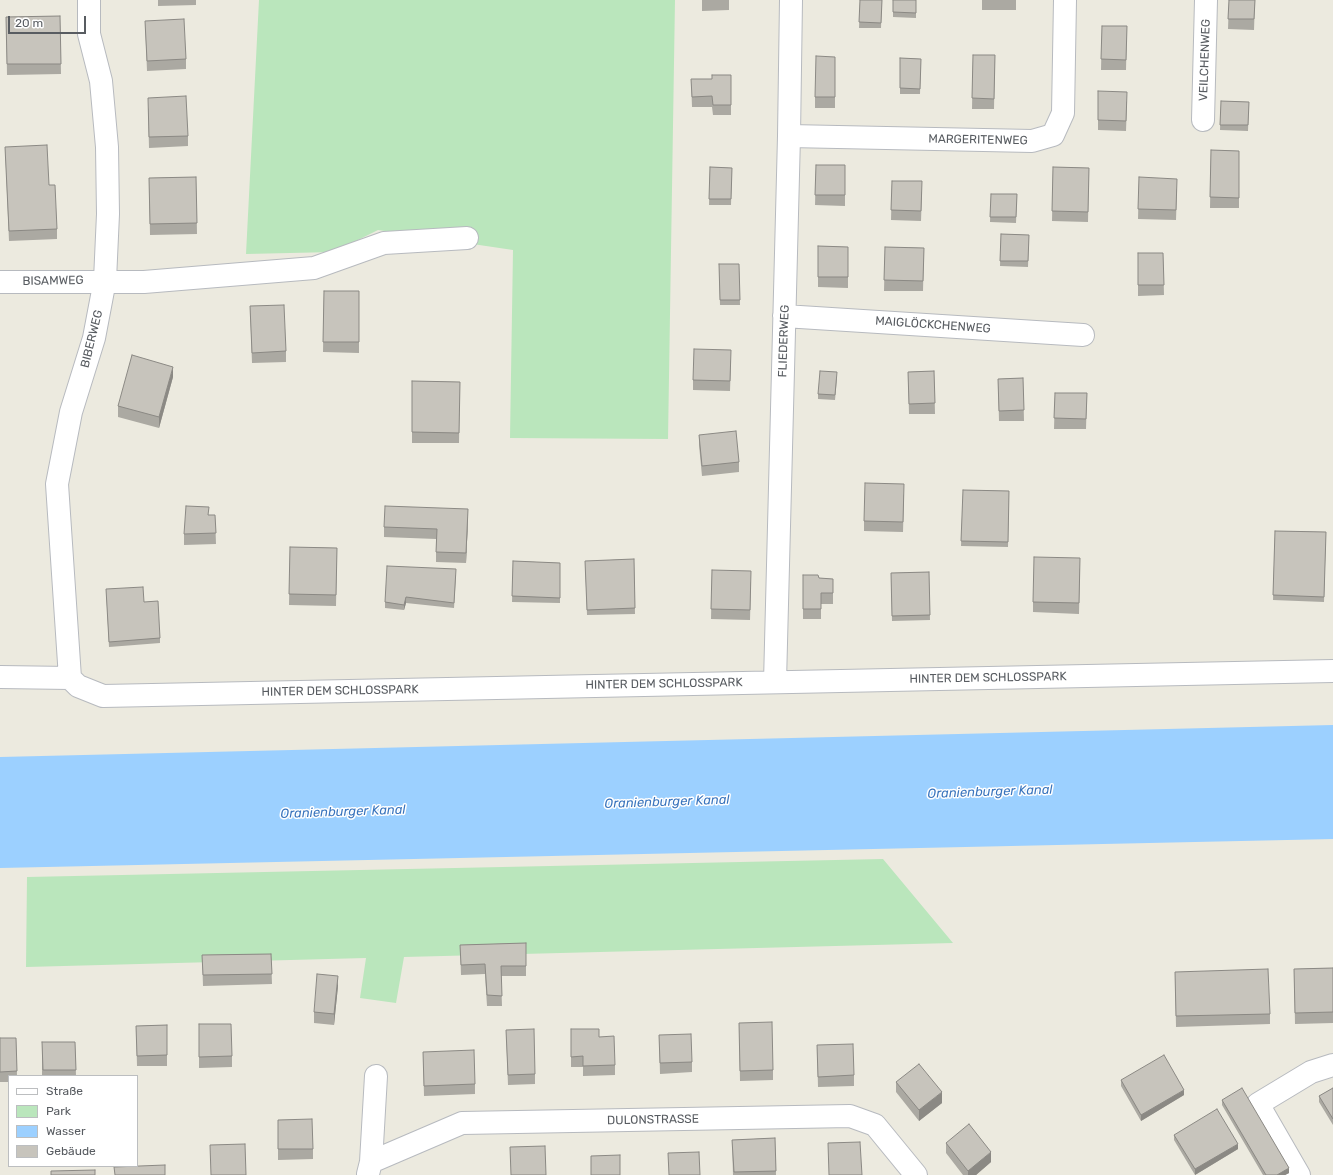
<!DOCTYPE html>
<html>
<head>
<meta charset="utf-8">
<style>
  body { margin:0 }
  #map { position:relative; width:1333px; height:1175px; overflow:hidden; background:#eceadf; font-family:Rubik,sans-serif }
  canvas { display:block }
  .legend { position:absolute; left:8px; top:1075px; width:130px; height:92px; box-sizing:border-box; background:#fff; border:1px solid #bcbec0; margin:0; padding:5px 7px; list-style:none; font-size:12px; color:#585c61 }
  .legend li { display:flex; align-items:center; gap:8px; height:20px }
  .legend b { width:20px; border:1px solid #bcbec0 }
  .scale { position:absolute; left:8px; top:16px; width:78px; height:18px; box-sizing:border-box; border:2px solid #585c61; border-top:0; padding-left:5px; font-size:12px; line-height:14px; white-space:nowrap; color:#585c61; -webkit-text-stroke:3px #fff; paint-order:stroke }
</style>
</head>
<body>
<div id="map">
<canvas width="1333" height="1175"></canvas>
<ul class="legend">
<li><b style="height:5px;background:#fff"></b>Straße</li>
<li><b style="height:11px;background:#bae6bc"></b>Park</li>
<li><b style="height:11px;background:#9cd0ff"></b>Wasser</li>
<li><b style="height:11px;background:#c7c4bc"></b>Gebäude</li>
</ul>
<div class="scale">20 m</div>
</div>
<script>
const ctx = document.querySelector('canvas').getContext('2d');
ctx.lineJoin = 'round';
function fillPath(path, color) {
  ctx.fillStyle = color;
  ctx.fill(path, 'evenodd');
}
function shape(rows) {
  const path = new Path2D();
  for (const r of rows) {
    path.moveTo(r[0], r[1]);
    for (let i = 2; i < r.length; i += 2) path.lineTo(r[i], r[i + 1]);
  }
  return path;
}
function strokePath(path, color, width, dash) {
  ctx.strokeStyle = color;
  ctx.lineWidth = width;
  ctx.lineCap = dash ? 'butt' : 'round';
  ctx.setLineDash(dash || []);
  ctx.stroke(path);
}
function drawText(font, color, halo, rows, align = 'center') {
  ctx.font = font + ' Rubik,sans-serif';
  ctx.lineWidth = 3;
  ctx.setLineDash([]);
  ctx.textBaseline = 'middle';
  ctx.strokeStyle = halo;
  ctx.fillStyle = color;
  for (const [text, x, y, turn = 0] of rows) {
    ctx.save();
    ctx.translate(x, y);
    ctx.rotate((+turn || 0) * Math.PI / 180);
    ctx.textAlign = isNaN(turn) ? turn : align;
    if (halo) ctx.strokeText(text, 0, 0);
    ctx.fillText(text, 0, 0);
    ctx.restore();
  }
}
const green = shape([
  [259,0,675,0,668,439,510,438,513,250,378,230,334,252,246,254],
  [883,859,953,943,404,957,396,1003,360,998,366,958,26,967,27,877]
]);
const water = shape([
  [1333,725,1333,839,0,868,0,757]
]);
const minor = shape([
  [1203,120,1206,0],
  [789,136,1032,141,1053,135,1063,113,1065,0],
  [0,282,144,282,314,268,384,243,467,238],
  [784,316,1083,335],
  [0,677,70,678,78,686,103,696,1333,671],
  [70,678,57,484,71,412,94,338,105,280,108,214,107,147,101,81,89,34,89,0],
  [775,682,789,136,791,0],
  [371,1162,462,1123,850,1116,875,1125,916,1175],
  [368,1174,371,1162,376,1076],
  [1299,1175,1258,1104,1311,1072,1333,1065]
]);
const wall = shape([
  [158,0,196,0,196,5,158,6],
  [702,0,729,0,729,10,702,11],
  [860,0,882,0,881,28,859,28],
  [893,0,916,0,916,18,893,17],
  [982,0,1016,0,1016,10,982,10],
  [1229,0,1255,0,1254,30,1228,29],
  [60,16,61,74,7,75,6,17],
  [145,21,186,59,186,69,147,71],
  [1102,26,1127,26,1126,70,1101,70],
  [973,55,995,55,994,109,972,109],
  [835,57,835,108,815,108,815,97],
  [900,58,921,59,920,94,900,94],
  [731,75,731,115,713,115,712,107,692,107,691,79,712,79],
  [1098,91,1127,102,1126,131,1098,130],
  [1221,101,1249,102,1248,131,1220,130],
  [148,108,188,136,188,146,149,148],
  [5,147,57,229,57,239,9,241],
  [1211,150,1239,151,1239,208,1210,208],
  [816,165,845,165,845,206,815,205],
  [710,167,732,168,731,205,709,205],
  [1053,167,1089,168,1088,222,1052,221],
  [196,177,197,234,150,235,149,178],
  [1139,177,1177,189,1176,220,1138,219],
  [892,181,922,192,921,221,891,220],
  [991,194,1017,194,1016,223,990,222],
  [1001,234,1029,235,1028,267,1000,266],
  [818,246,848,247,848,288,818,287],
  [885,247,924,248,923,291,884,291],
  [1138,253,1163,253,1164,295,1138,296],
  [719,264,739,264,740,305,720,305],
  [324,291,359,291,359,353,323,352],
  [250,306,286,351,286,362,252,363],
  [731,360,730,391,693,390,693,380],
  [934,371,935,414,909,414,908,372],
  [173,377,159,428,118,417,118,406],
  [837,378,835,400,818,399,818,394],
  [1023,378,1024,421,999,421,998,379],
  [412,381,460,382,459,443,412,443],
  [1055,393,1087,393,1086,429,1054,429],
  [699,435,739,462,739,472,702,476,699,445],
  [963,490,1009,491,1008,547,961,546],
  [904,494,903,532,864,531,864,521],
  [209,515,215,515,216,544,184,545,184,534],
  [468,520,466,563,436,562,436,539,384,537,384,527],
  [1275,531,1326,532,1324,602,1273,600],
  [290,547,337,548,336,606,289,605],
  [634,559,635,614,587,615,585,561],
  [513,561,560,563,560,603,512,602],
  [1080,568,1079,614,1033,612,1033,602],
  [712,570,751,582,750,620,711,619],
  [929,572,930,620,892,621,891,573],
  [456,575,454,608,406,603,404,610,385,608,385,602],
  [803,575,819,578,833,579,833,604,821,604,821,619,803,619],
  [106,589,144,602,160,638,160,643,109,647],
  [526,943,526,976,501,976,502,1006,487,1006,485,974,461,975,460,945],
  [271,954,272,984,203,986,202,955],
  [1333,968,1333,1023,1295,1024,1294,969],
  [1175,972,1270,1014,1270,1024,1176,1027],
  [338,986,334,1025,314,1023,314,1012],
  [739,1023,773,1070,773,1080,740,1081],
  [199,1024,232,1056,232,1067,199,1068],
  [167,1025,167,1066,137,1066,136,1026],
  [571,1029,599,1037,615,1065,615,1075,583,1076,583,1067,571,1067],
  [506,1030,535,1074,535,1084,508,1085],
  [659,1035,692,1062,692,1072,660,1074],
  [0,1038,16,1038,17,1076,9,1076,9,1082,0,1082],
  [42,1042,75,1042,76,1076,42,1076],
  [817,1045,854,1075,854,1086,818,1087],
  [423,1052,475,1084,475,1094,424,1096],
  [1121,1080,1184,1095,1141,1121,1121,1086],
  [896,1082,942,1103,919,1121,896,1092],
  [1333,1088,1333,1125,1319,1102,1319,1096],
  [1222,1100,1289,1173,1285,1175,1263,1175,1222,1105],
  [278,1120,313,1149,313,1159,278,1160],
  [1174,1135,1238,1149,1195,1175,1174,1140],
  [775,1138,776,1175,733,1175,732,1140],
  [946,1143,991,1162,976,1175,963,1175,946,1153]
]);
const shadedWall = shape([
  [173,367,173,377,159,428,159,417],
  [468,509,468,520,466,563,466,553],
  [406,597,406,603,404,610,404,605],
  [338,976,338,986,334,1025,334,1014],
  [1184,1090,1184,1095,1141,1121,1141,1115],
  [942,1092,942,1103,919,1121,919,1110],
  [1238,1144,1238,1149,1195,1175,1195,1169],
  [991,1152,991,1162,976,1175,968,1175,968,1171],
  [1289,1168,1289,1173,1285,1175,1277,1175]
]);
const building = shape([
  [860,0,882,0,881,23,859,22,860,0],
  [893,0,916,0,916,13,893,12,893,0],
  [1229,0,1255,0,1254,19,1228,19,1229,0],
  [60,16,61,64,7,64,6,17,60,16],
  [184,19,186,59,147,61,145,21,184,19],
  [1102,26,1127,26,1126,60,1101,59,1102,26],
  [973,55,995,55,994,99,972,98,973,55],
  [816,56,835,57,835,97,815,97,816,56],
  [900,58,921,59,920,89,900,88,900,58],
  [712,75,731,75,731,105,713,105,712,96,692,97,691,79,712,79,712,75],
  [1098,91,1127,92,1126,121,1098,120,1098,91],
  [186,96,188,136,149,137,148,98,186,96],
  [1221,101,1249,102,1248,125,1220,125,1221,101],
  [47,145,49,185,55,185,57,229,9,231,5,147,47,145],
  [1211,150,1239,151,1239,198,1210,197,1211,150],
  [816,165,845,165,845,195,815,195,816,165],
  [710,167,732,168,731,199,709,199,710,167],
  [1053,167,1089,168,1088,212,1052,211,1053,167],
  [196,177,197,223,150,224,149,178,196,177],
  [1139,177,1177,179,1176,210,1138,209,1139,177],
  [892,181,922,181,921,211,891,210,892,181],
  [991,194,1017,194,1016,217,990,217,991,194],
  [1001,234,1029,235,1028,261,1000,261,1001,234],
  [818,246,848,247,848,277,818,277,818,246],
  [885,247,924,248,923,281,884,280,885,247],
  [1138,253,1163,253,1164,285,1138,285,1138,253],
  [719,264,739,264,740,300,720,300,719,264],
  [324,291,359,291,359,342,323,342,324,291],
  [284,305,286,351,252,353,250,306,284,305],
  [694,349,731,350,730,381,693,380,694,349],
  [132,355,173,367,159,417,118,406,132,355],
  [820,371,837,372,835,395,818,394,820,371],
  [934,371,935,403,909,404,908,372,934,371],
  [1023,378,1024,410,999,411,998,379,1023,378],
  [412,381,460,382,459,433,412,432,412,381],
  [1055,393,1087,393,1086,419,1054,418,1055,393],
  [736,431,739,462,702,466,699,435,736,431],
  [865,483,904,484,903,522,864,521,865,483],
  [963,490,1009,491,1008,542,961,541,963,490],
  [186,506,209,507,208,515,215,515,216,533,184,534,186,506],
  [385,506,468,509,466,553,436,552,437,529,384,527,385,506],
  [1275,531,1326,532,1324,597,1273,595,1275,531],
  [290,547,337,548,336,595,289,594,290,547],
  [1034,557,1080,558,1079,603,1033,602,1034,557],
  [634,559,635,608,587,610,585,561,634,559],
  [513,561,560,563,560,598,512,596,513,561],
  [387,566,456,569,454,603,406,597,404,605,385,602,387,566],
  [712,570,751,571,750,610,711,609,712,570],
  [929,572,930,615,892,616,891,573,929,572],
  [803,575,818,575,819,578,833,579,833,593,821,593,821,609,803,609,803,575],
  [143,587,144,602,158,601,160,638,109,642,106,589,143,587],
  [526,943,526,966,501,966,502,996,487,995,485,964,461,965,460,945,526,943],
  [271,954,272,974,203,975,202,955,271,954],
  [1333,968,1333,1012,1295,1013,1294,969,1333,968],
  [1268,969,1270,1014,1176,1016,1175,972,1268,969],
  [317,974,338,976,334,1014,314,1012,317,974],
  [772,1022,773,1070,740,1071,739,1023,772,1022],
  [199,1024,231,1024,232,1056,199,1057,199,1024],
  [167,1025,167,1055,137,1056,136,1026,167,1025],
  [534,1029,535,1074,508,1075,506,1030,534,1029],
  [571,1029,599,1029,599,1037,614,1036,615,1065,583,1066,583,1056,571,1057,571,1029],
  [691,1034,692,1062,660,1063,659,1035,691,1034],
  [0,1038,16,1038,17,1071,0,1072,0,1038],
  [42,1042,75,1042,76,1070,43,1070,42,1042],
  [853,1044,854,1075,818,1077,817,1045,853,1044],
  [474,1050,475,1084,424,1086,423,1052,474,1050],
  [1164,1055,1184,1090,1141,1115,1121,1080,1164,1055],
  [919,1064,942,1092,919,1110,896,1082,919,1064],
  [1242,1088,1289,1168,1277,1175,1266,1175,1222,1100,1242,1088],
  [1333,1088,1333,1119,1319,1096,1333,1088],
  [1217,1109,1238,1144,1195,1169,1174,1135,1217,1109],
  [312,1119,313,1149,278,1149,278,1120,312,1119],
  [969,1124,991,1152,968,1171,946,1143,969,1124],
  [775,1138,776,1171,734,1172,732,1140,775,1138],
  [860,1142,862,1175,829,1175,828,1143,860,1142],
  [245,1144,246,1175,211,1175,210,1145,245,1144],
  [545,1146,546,1175,511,1175,510,1147,545,1146],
  [699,1152,700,1175,669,1175,668,1153,699,1152],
  [620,1155,620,1175,591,1175,591,1156,620,1155],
  [165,1165,165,1175,115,1175,114,1167,165,1165],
  [95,1170,95,1175,51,1175,51,1171,95,1170]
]);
const streetNames = [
  ["VEILCHENWEG",1205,60,-88],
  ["MARGERITENWEG",978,140,1],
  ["BISAMWEG",53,281,-1],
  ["MAIGLÖCKCHENWEG",933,325,4],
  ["BIBERWEG",92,339,-76],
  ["FLIEDERWEG",784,341,-88],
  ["HINTER DEM SCHLOSSPARK",988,678,-1],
  ["HINTER DEM SCHLOSSPARK",664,684,-1],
  ["HINTER DEM SCHLOSSPARK",340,691,-1],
  ["DULONSTRASSE",653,1120,-1]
];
const waterNames = [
  ["Oranienburger Kanal",990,792,-2],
  ["Oranienburger Kanal",667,802,-2],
  ["Oranienburger Kanal",343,812,-2]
];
fillPath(green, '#bae6bc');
fillPath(water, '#9cd0ff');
strokePath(minor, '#b7babf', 24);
strokePath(minor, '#fff', 22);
fillPath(wall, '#aba9a2');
fillPath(shadedWall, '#8b8984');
fillPath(building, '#c7c4bc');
strokePath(building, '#8b8984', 1);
drawText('12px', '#585c61', '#fff', streetNames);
drawText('italic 13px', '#3974bd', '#fff', waterNames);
</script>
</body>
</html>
